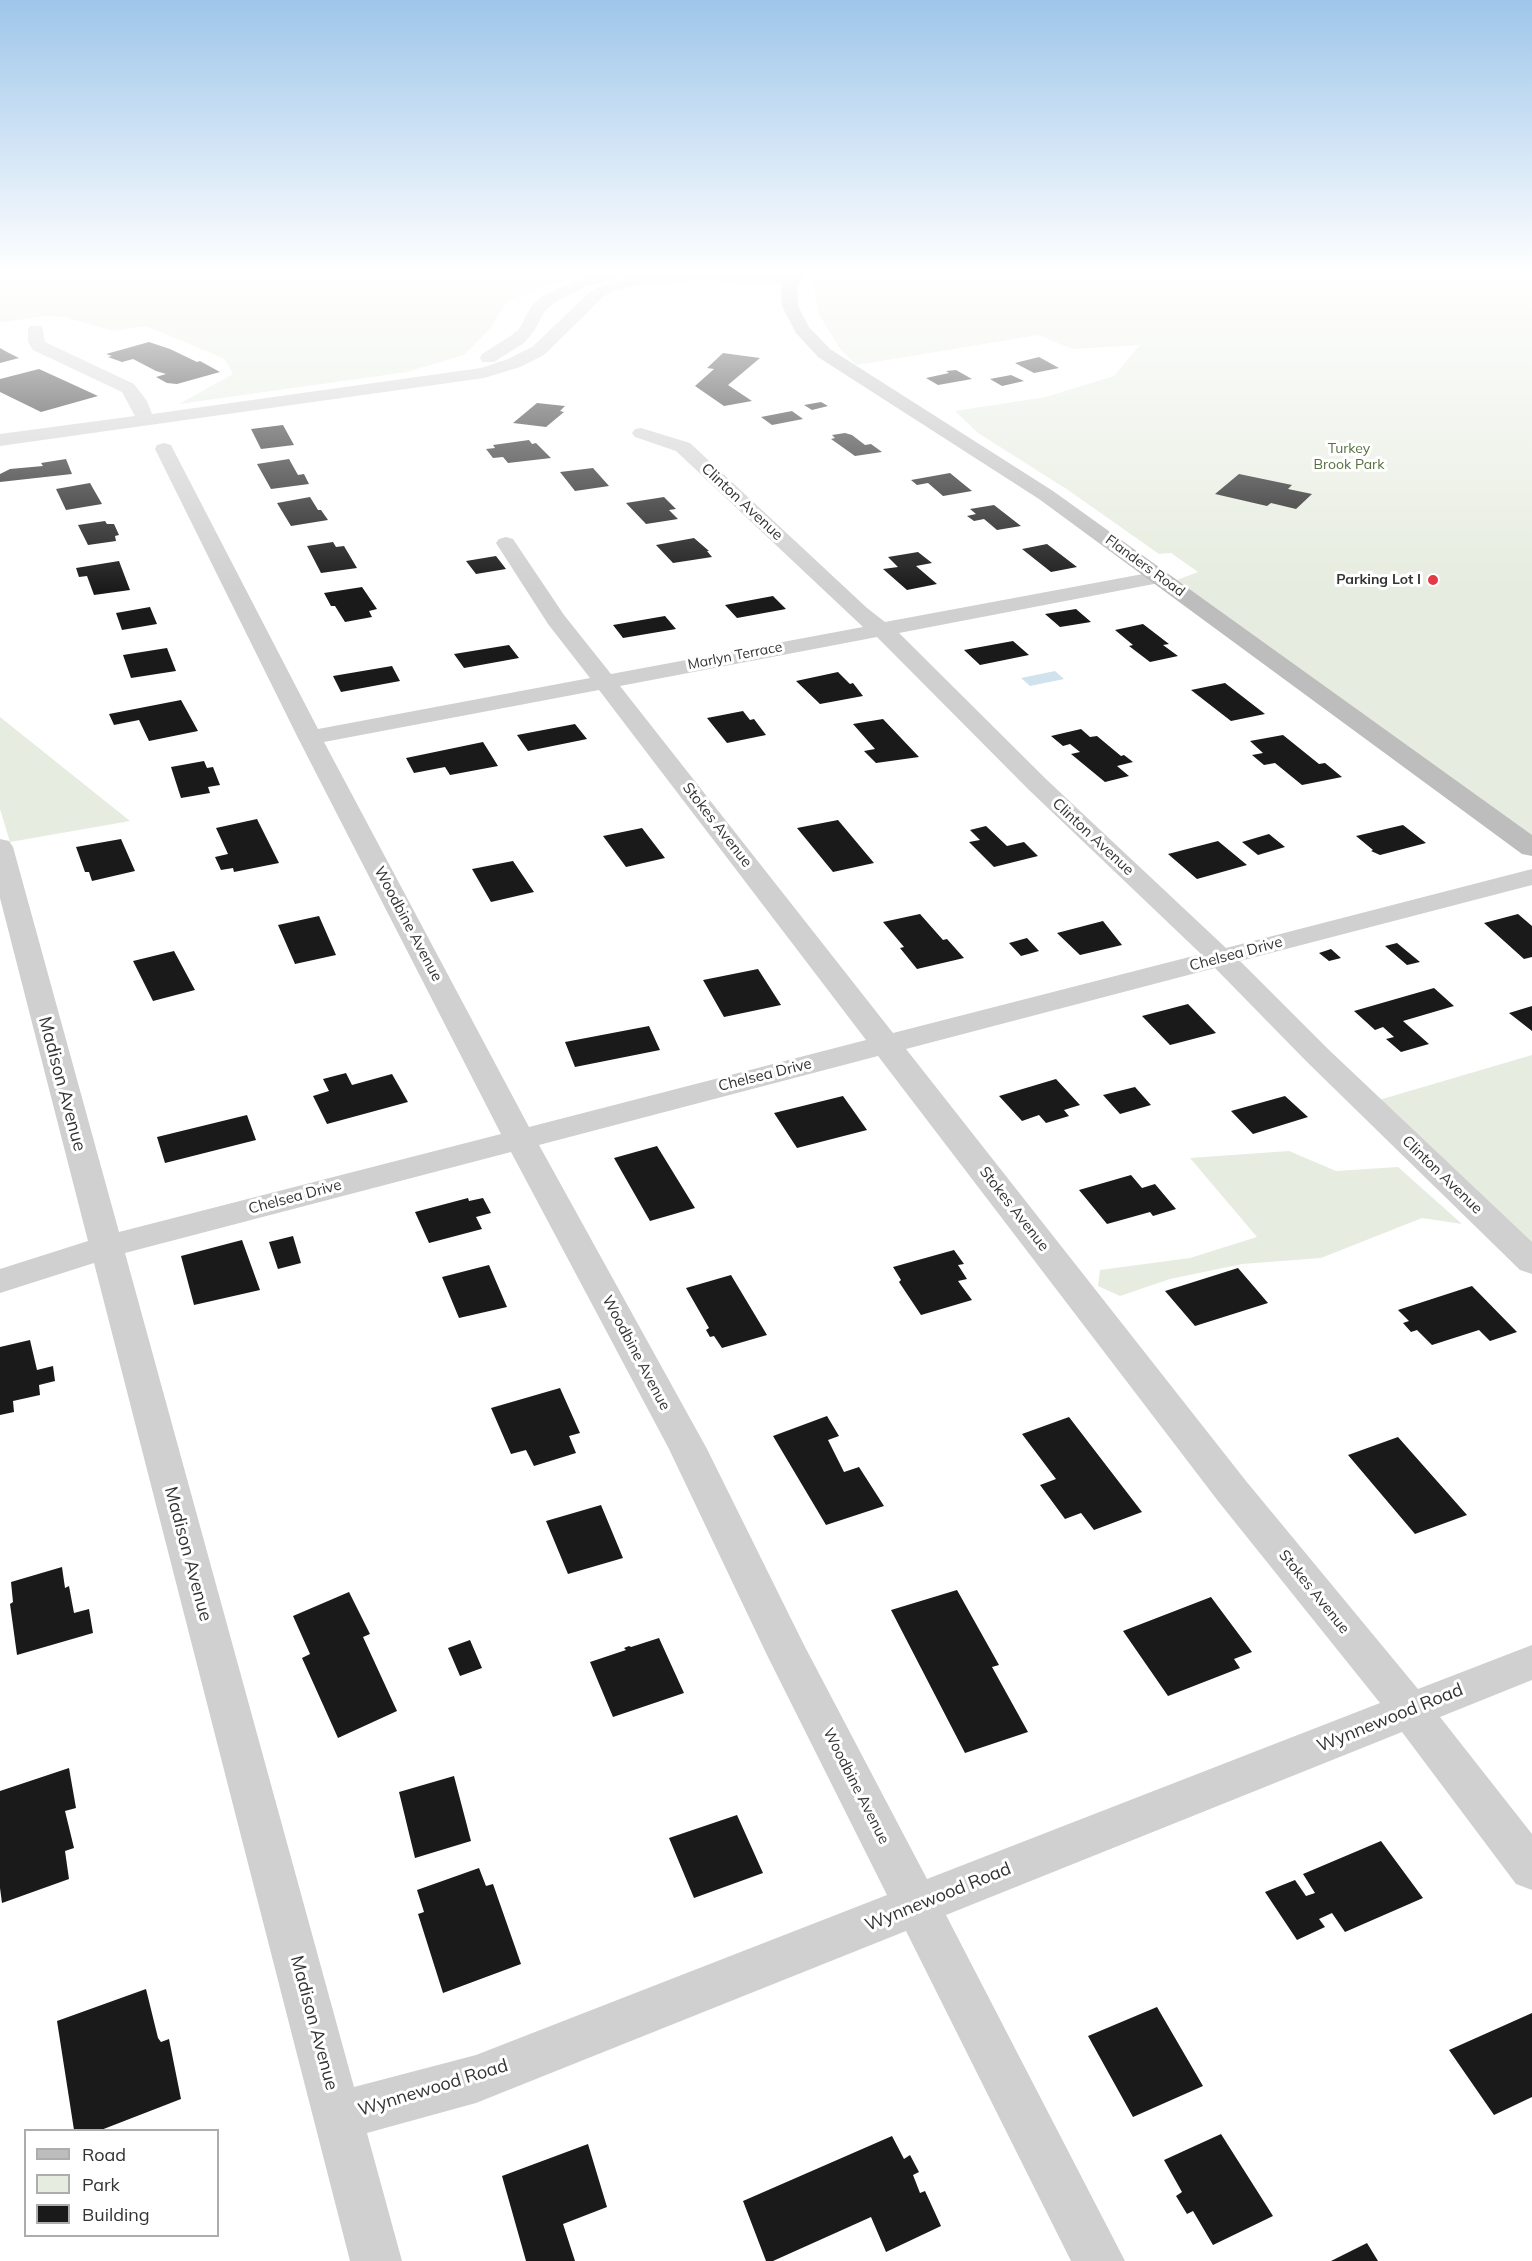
<!DOCTYPE html>
<html>
<head>
<meta charset="utf-8">
<style>
  body { margin:0 }
  #map { position:relative; width:1532px; height:2261px; overflow:hidden; background:#fff; font-family:Mulish,sans-serif }
  canvas { display:block }
  .legend { position:absolute; left:24px; top:2129px; width:195px; height:108px; box-sizing:border-box; background:#fff; border:2px solid #adadad; margin:0; padding:8px 10px; list-style:none; font-size:18px; color:#333 }
  .legend li { display:flex; align-items:center; gap:12px; height:30px }
  .legend b { width:30px; border:2px solid #adadad }
</style>
</head>
<body>
<div id="map">
<canvas width="1532" height="2261"></canvas>
<ul class="legend">
<li><b style="height:8px;background:#bdbdbd"></b>Road</li>
<li><b style="height:16px;background:#e6ecdf"></b>Park</li>
<li><b style="height:16px;background:#1a1a1a"></b>Building</li>
</ul>
</div>
<script>
const ctx = document.querySelector('canvas').getContext('2d');
ctx.lineJoin = 'round';
function fillPath(path, color) {
  ctx.fillStyle = color;
  ctx.fill(path, 'evenodd');
}
function shape(rows) {
  const path = new Path2D();
  for (const r of rows) {
    path.moveTo(r[0], r[1]);
    for (let i = 2; i < r.length; i += 2) path.lineTo(r[i], r[i + 1]);
  }
  return path;
}
function strokePath(path, color, width, dash) {
  ctx.strokeStyle = color;
  ctx.lineWidth = width;
  ctx.lineCap = dash ? 'butt' : 'round';
  ctx.setLineDash(dash || []);
  ctx.stroke(path);
}
function drawText(font, color, halo, rows, align = 'center') {
  ctx.font = font + ' Mulish,sans-serif';
  ctx.lineWidth = 6;
  ctx.setLineDash([]);
  ctx.textBaseline = 'middle';
  ctx.strokeStyle = halo;
  ctx.fillStyle = color;
  for (const [text, x, y, turn = 0] of rows) {
    ctx.save();
    ctx.translate(x, y);
    ctx.rotate((+turn || 0) * Math.PI / 180);
    ctx.textAlign = isNaN(turn) ? turn : align;
    if (halo) ctx.strokeText(text, 0, 0);
    ctx.fillText(text, 0, 0);
    ctx.restore();
  }
}
const green = shape([
  [0,274,588,274,540,287,507,302,489,330,464,355,407,372,179,404,233,374,225,359,146,326,113,331,64,317,42,316,0,323],
  [818,274,1532,274,1532,836,1177,580,1198,572,1171,553,1159,554,1068,490,978,433,955,411,1046,397,1114,376,1140,345,1072,349,1038,335,856,365,841,350,819,315,813,284],
  [0,717,130,821,10,842,0,809],
  [1532,1055,1532,1244,1379,1100],
  [1289,1151,1336,1171,1398,1167,1462,1224,1422,1218,1321,1258,1242,1264,1170,1279,1120,1296,1098,1286,1100,1270,1190,1258,1257,1237,1190,1158]
]);
const water = shape([
  [1055,671,1064,679,1030,686,1021,678]
]);
const building = shape([
  [149,342,170,349,197,362,200,361,220,372,177,384,167,383,156,377,166,374,156,371,133,359,122,362,108,357,112,356,106,354],
  [0,348,7,352,19,358,0,363],
  [723,353,760,358,728,385,752,401,724,406,695,386,714,369,707,368],
  [1039,357,1059,368,1034,373,1015,363],
  [39,369,61,379,98,396,41,412,0,392,0,379],
  [956,370,972,379,938,385,926,378,949,373,946,371],
  [1011,375,1024,381,1002,386,990,379],
  [821,402,828,406,812,410,804,405],
  [537,403,565,406,560,411,564,412,546,427,513,423],
  [792,411,803,419,772,425,761,417],
  [283,425,294,445,261,449,251,429],
  [845,433,852,435,865,445,871,444,882,452,855,456,831,439,835,438,832,435],
  [529,440,532,444,536,443,551,458,508,463,503,457,493,458,486,449,495,448,493,445],
  [66,459,72,474,0,482,0,474,10,469,43,466,41,463],
  [289,459,298,475,304,474,309,484,271,489,257,464],
  [593,468,609,486,575,491,560,472],
  [950,473,972,491,943,496,928,483,917,485,911,480],
  [1239,474,1292,485,1288,489,1312,494,1296,509,1271,503,1267,506,1215,494],
  [90,483,102,504,66,510,56,489],
  [310,497,318,510,321,510,328,520,291,526,277,503],
  [664,497,676,509,669,510,678,519,646,524,626,503],
  [994,505,1021,526,997,530,984,519,974,521,967,516,976,514,970,509],
  [105,521,107,524,114,524,119,535,115,536,116,541,88,545,78,525],
  [694,538,709,551,707,551,712,557,673,563,656,545],
  [333,542,336,547,344,546,357,568,321,573,307,546],
  [1047,544,1077,567,1051,572,1022,549],
  [918,552,932,563,916,566,937,584,907,590,883,569,898,567,888,557],
  [496,556,506,569,476,574,466,561],
  [119,561,130,590,94,595,87,576,79,577,76,568],
  [362,587,377,609,369,611,372,617,345,622,335,606,331,606,324,593],
  [773,596,786,609,737,618,725,605],
  [150,607,157,624,122,630,116,613],
  [1076,609,1091,622,1060,627,1045,614],
  [665,616,676,629,623,638,613,625],
  [1143,624,1169,644,1163,645,1178,656,1150,662,1129,646,1133,645,1115,630],
  [1013,641,1029,655,980,665,964,650],
  [509,645,519,658,464,668,454,654],
  [167,648,176,671,131,678,123,655],
  [392,666,400,681,341,692,333,676],
  [838,672,850,684,853,683,863,696,820,704,796,681],
  [1225,683,1265,714,1231,721,1191,690],
  [181,700,198,731,149,741,139,720,114,725,109,714],
  [743,711,750,720,754,719,766,735,727,743,707,718],
  [883,719,919,757,876,763,864,751,875,749,853,724],
  [575,724,587,739,528,751,517,735],
  [1081,729,1090,737,1097,736,1121,756,1124,755,1133,762,1117,766,1129,776,1105,782,1071,754,1080,752,1070,744,1063,746,1051,736],
  [1283,735,1319,764,1325,763,1342,777,1302,785,1275,763,1264,765,1252,755,1263,753,1250,741],
  [483,742,498,766,450,775,445,767,414,773,406,758],
  [204,761,207,768,213,767,220,785,208,787,210,793,181,798,171,767],
  [257,819,279,863,234,872,233,868,221,870,215,857,228,854,216,828],
  [838,820,874,863,833,872,797,828],
  [1403,825,1426,843,1380,855,1371,851,1373,850,1356,836],
  [986,826,1007,846,1024,842,1038,856,994,867,969,842,980,840,970,830],
  [642,828,665,858,626,867,603,836],
  [1269,834,1285,847,1258,855,1242,842],
  [121,839,135,871,92,881,89,872,85,872,76,847],
  [1218,841,1247,865,1197,879,1168,854],
  [513,861,534,892,491,902,472,869],
  [920,914,943,940,947,939,964,958,917,969,900,948,904,947,883,922],
  [1518,914,1532,926,1532,957,1524,959,1484,923],
  [319,916,336,955,295,964,278,925],
  [1103,921,1122,945,1080,955,1057,933],
  [1027,938,1039,951,1021,956,1009,943],
  [1397,943,1420,962,1407,965,1385,946],
  [1331,949,1341,958,1329,961,1319,953],
  [174,951,195,990,153,1001,133,961],
  [758,969,781,1005,724,1017,703,980],
  [1434,988,1454,1006,1403,1021,1429,1044,1401,1052,1386,1039,1394,1037,1383,1027,1375,1030,1354,1011],
  [1188,1004,1216,1033,1170,1045,1142,1016],
  [1532,1006,1532,1031,1509,1013],
  [649,1026,660,1050,575,1067,565,1042],
  [346,1073,352,1085,392,1074,408,1102,327,1124,313,1096,329,1091,323,1079],
  [1056,1079,1080,1105,1064,1110,1069,1116,1046,1123,1039,1115,1022,1121,999,1096],
  [1135,1087,1151,1105,1120,1114,1103,1095],
  [843,1096,867,1130,797,1148,774,1113],
  [1285,1096,1308,1117,1253,1134,1231,1111],
  [247,1115,256,1140,165,1163,157,1137],
  [657,1146,695,1208,650,1221,614,1158],
  [1131,1175,1142,1188,1155,1184,1176,1209,1153,1216,1150,1212,1107,1224,1079,1190],
  [468,1198,469,1201,483,1198,491,1213,476,1217,482,1229,429,1243,415,1212],
  [293,1236,301,1263,278,1269,269,1242],
  [242,1240,260,1290,194,1305,181,1256],
  [954,1250,964,1264,958,1265,967,1279,958,1281,972,1300,921,1315,899,1282,901,1280,893,1267],
  [489,1265,507,1307,459,1318,442,1277],
  [1238,1268,1268,1303,1195,1326,1165,1291],
  [731,1275,767,1335,722,1348,714,1336,710,1337,706,1330,709,1328,686,1288],
  [1472,1286,1517,1332,1490,1341,1479,1330,1432,1345,1417,1330,1411,1332,1403,1323,1409,1321,1398,1310],
  [30,1340,37,1370,53,1366,55,1381,39,1385,40,1395,13,1401,14,1412,0,1415,0,1347],
  [560,1388,580,1433,569,1436,576,1453,534,1466,526,1450,511,1454,491,1408],
  [827,1416,839,1436,828,1440,844,1472,859,1467,884,1506,826,1525,773,1436],
  [1069,1417,1142,1512,1094,1530,1081,1513,1065,1519,1040,1485,1056,1479,1022,1434],
  [1398,1437,1467,1515,1415,1534,1348,1455],
  [601,1505,623,1558,568,1574,546,1521],
  [62,1567,65,1588,69,1586,74,1613,89,1609,93,1633,17,1655,10,1604,13,1602,11,1582],
  [957,1590,999,1665,992,1667,1028,1732,965,1753,891,1610],
  [349,1592,370,1634,363,1637,397,1711,338,1738,302,1658,310,1654,293,1616],
  [1211,1597,1252,1652,1234,1659,1240,1668,1168,1696,1123,1631],
  [659,1638,684,1693,613,1717,590,1662,626,1650,624,1648,629,1646,631,1647],
  [470,1640,482,1668,460,1676,448,1648],
  [69,1768,76,1808,65,1811,74,1848,65,1851,69,1879,2,1903,0,1888,0,1791],
  [454,1776,471,1841,415,1858,399,1792],
  [737,1815,763,1873,694,1898,669,1838],
  [1381,1841,1423,1898,1345,1932,1332,1913,1319,1919,1325,1927,1297,1940,1265,1892,1295,1880,1306,1896,1315,1893,1303,1874],
  [479,1868,486,1886,493,1884,521,1964,443,1993,418,1914,424,1912,417,1890],
  [146,1989,158,2038,161,2042,169,2039,181,2099,101,2130,74,2130,57,2021],
  [1157,2007,1203,2086,1133,2117,1088,2036],
  [1532,2013,1532,2097,1494,2115,1449,2050],
  [1221,2134,1273,2216,1213,2245,1193,2211,1187,2214,1176,2196,1182,2192,1164,2160],
  [892,2136,904,2159,910,2155,919,2172,913,2175,920,2193,925,2191,941,2226,886,2252,871,2217,773,2261,766,2261,743,2201],
  [588,2144,607,2207,563,2224,575,2261,526,2261,502,2176],
  [1367,2243,1378,2261,1331,2261]
]);
const street = shape([
  [602,274,617,274,619,276,616,279,587,286,555,302,545,311,534,331,524,343,494,362,482,362,480,358,482,354,512,335,519,329,532,305,543,296,577,280,602,274],
  [659,274,792,274,800,279,792,284,697,280,637,285,615,290,603,297,544,355,520,367,484,378,0,446,0,434,135,416,122,392,33,350,28,342,28,329,30,326,42,326,45,342,134,384,147,401,152,414,481,368,508,359,532,347,591,291,605,284,637,275,659,274],
  [641,428,690,443,867,608,885,622,1159,571,1166,573,1170,577,1166,581,1159,583,899,633,1047,780,1226,948,1532,869,1532,885,1240,961,1328,1049,1532,1242,1532,1274,1520,1270,1306,1061,1215,968,906,1049,1246,1481,1418,1689,1532,1645,1532,1680,1440,1717,1532,1834,1532,1890,1516,1884,1402,1732,946,1915,1125,2261,1071,2261,906,1931,476,2103,367,2133,402,2261,350,2261,94,1263,0,1293,0,1269,88,1241,0,898,0,839,9,841,13,847,119,1232,501,1134,298,738,155,449,157,445,164,443,171,445,173,449,318,729,590,678,548,624,496,543,499,539,506,537,513,539,564,615,611,674,863,627,676,451,635,437,632,433,635,429,641,428],
  [877,637,1029,790,1201,954,893,1033,620,686,877,637],
  [599,690,866,1040,529,1127,324,742,599,690],
  [878,1056,1218,1501,1380,1703,927,1879,804,1645,707,1449,539,1145,878,1056],
  [511,1152,669,1449,767,1655,887,1895,476,2055,354,2087,125,1253,511,1152]
]);
const secondary = shape([
  [788,274,804,274,797,288,798,306,809,327,830,349,1053,491,1532,835,1532,856,1522,854,1039,499,818,357,796,333,782,306,781,288,788,274]
]);
const markers = [
  [1433,580,6,"#e63946"]
];
const farParknames = [
  ["Turkey",1349,449],
  ["Brook Park",1349,465]
];
const farStreetnames = [
  ["Flanders Road",1145,566,36],
  ["Marlyn Terrace",735,656,-11]
];
const farPoinames = [
  ["Parking Lot I",1421,580]
];
const streetNames = [
  ["Clinton Avenue",742,502,43],
  ["Stokes Avenue",717,825,52],
  ["Clinton Avenue",1093,837,43],
  ["Woodbine Avenue",408,924,62],
  ["Chelsea Drive",1236,954,-15],
  ["Chelsea Drive",765,1075,-14],
  ["Clinton Avenue",1442,1175,44],
  ["Chelsea Drive",295,1197,-15],
  ["Stokes Avenue",1014,1209,52],
  ["Woodbine Avenue",636,1353,62],
  ["Stokes Avenue",1314,1592,51],
  ["Woodbine Avenue",856,1786,63]
];
const nearStreetnames = [
  ["Madison Avenue",62,1084,75],
  ["Madison Avenue",188,1554,75],
  ["Wynnewood Road",1390,1718,-22],
  ["Wynnewood Road",938,1897,-22],
  ["Madison Avenue",314,2023,75],
  ["Wynnewood Road",433,2088,-17]
];
fillPath(green, '#e6ecdf');
fillPath(water, '#cfe2ee');
fillPath(building, '#1a1a1a');
fillPath(street, '#d0d0d0');
fillPath(secondary, '#bdbdbd');
const sky = ctx.createLinearGradient(0, 0, 0, 590);
sky.addColorStop(0, '#9ec6ea');
sky.addColorStop(0.46, '#fff');
sky.addColorStop(1, '#ffffff00');
ctx.fillStyle = sky;
ctx.fillRect(0, 0, 1532, 590);
for (const [x, y, r, color] of markers) {
  const dot = new Path2D();
  dot.arc(x, y, r, 0, 2 * Math.PI);
  ctx.fillStyle = color;
  ctx.fill(dot);
  strokePath(dot, '#fff', 2);
}
drawText('14px', '#56703f', '#fff', farParknames);
drawText('14px', '#333', '#fff', farStreetnames);
drawText('bold 14px', '#333', '#fff', farPoinames, 'right');
drawText('15px', '#333', '#fff', streetNames);
drawText('18px', '#333', '#fff', nearStreetnames);
</script>
</body>
</html>
